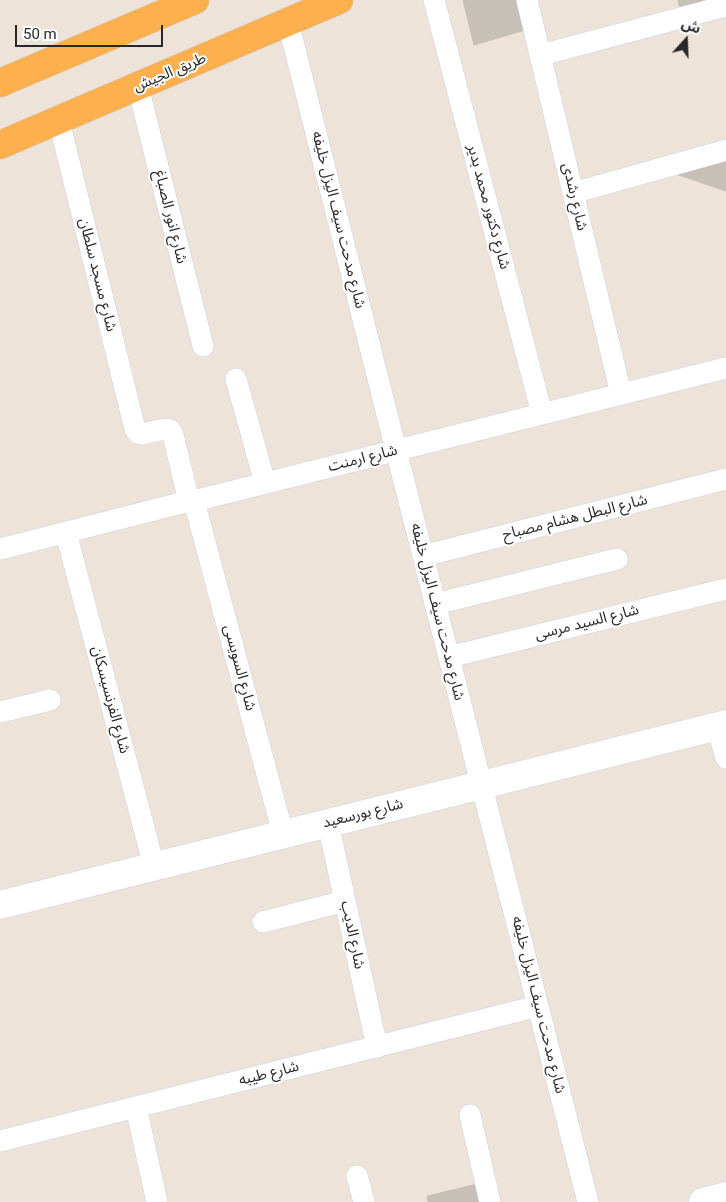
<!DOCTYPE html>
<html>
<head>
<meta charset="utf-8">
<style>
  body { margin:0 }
  #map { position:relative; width:726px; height:1202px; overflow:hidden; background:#ede3d8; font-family:Roboto,"Noto Sans Arabic",sans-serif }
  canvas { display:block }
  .north { position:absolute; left:661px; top:15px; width:50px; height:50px; -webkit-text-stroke:4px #fff; paint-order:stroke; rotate:20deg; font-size:14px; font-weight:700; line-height:20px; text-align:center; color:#282828 }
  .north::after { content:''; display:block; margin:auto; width:18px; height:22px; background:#282828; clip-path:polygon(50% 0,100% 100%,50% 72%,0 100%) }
  .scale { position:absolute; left:15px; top:25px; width:148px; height:22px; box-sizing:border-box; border:2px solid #282828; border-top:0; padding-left:6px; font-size:15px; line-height:18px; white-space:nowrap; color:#282828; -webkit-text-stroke:4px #fff; paint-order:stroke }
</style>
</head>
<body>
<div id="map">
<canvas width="726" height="1202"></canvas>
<div class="north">ش</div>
<div class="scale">50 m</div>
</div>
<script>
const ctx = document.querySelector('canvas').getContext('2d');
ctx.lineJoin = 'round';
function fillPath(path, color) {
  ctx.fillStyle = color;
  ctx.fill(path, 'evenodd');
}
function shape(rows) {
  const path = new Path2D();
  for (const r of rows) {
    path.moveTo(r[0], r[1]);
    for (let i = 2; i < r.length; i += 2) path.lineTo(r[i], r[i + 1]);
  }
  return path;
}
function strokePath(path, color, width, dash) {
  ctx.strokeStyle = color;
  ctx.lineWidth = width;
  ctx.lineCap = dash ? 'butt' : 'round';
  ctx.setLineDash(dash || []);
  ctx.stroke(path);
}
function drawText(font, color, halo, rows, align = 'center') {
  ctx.font = font + ' Roboto,"Noto Sans Arabic",sans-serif';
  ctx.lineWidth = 4;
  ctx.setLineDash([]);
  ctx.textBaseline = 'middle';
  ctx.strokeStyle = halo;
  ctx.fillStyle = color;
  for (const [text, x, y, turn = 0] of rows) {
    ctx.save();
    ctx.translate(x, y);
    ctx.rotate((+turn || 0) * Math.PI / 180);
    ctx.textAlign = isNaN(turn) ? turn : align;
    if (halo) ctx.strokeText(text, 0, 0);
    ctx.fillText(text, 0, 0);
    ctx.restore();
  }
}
const building = shape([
  [463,0,524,0,532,28,474,45,463,0],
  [678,0,726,0,681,14,678,0],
  [726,154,726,191,670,172,726,154],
  [482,1183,487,1202,428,1202,427,1196,482,1183]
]);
const minor = shape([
  [434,0,542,414],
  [527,0,621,394],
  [288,22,396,450,588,1202],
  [541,55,726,6],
  [138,87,203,346],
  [59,121,135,429,138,433,142,434,165,429,170,430,173,435,189,501],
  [573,193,726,150],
  [236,379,265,483],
  [194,501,283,834],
  [66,533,154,866],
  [0,549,189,501,194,501,726,368],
  [423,556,726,479],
  [435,604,617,559],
  [449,657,726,589],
  [0,712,50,700],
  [717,726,726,758],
  [328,823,377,1047],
  [263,922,345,901],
  [136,1107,157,1202],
  [470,1115,490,1202],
  [0,1141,538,1006],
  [357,1176,364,1202]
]);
const tertiary = shape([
  [703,1202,726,1196]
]);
const secondary = shape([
  [0,905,726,724]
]);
const trunk = shape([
  [0,83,195,0],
  [0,145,339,0]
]);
const streetNames = [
  ["طريق الجيش",170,73,-23],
  ["شارع رشدى",574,197,77],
  ["شارع دكتور محمد بدير",488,207,75],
  ["شارع انور الصباغ",170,217,76],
  ["شارع مدحت سيف اليزل خليفه",338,220,76],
  ["شارع مسجد سلطان",97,275,76],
  ["شارع ارمنت",363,459,-14],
  ["شارع البطل هشام مصباح",575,518,-14],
  ["شارع مدحت سيف اليزل خليفه",437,612,76],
  ["شارع السيد مرسى",587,623,-14],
  ["شارع السويسى",239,668,75],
  ["شارع الفرنسيسكان",110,700,75],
  ["شارع بورسعيد",363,814,-14],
  ["شارع الديب",352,935,78],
  ["شارع مدحت سيف اليزل خليفه",538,1005,76],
  ["شارع طيبه",269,1074,-14]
];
fillPath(building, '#c7c0b8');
strokePath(building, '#c8bfb2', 1);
strokePath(minor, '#cdd3e3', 22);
strokePath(tertiary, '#cdd3e3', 29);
strokePath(secondary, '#cdd3e3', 29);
strokePath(trunk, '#c7c7c7', 29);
strokePath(minor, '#fff', 21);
strokePath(tertiary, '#fff', 28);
strokePath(secondary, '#fff', 28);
strokePath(trunk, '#feb04e', 28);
drawText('15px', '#282828', '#fff', streetNames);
</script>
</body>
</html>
